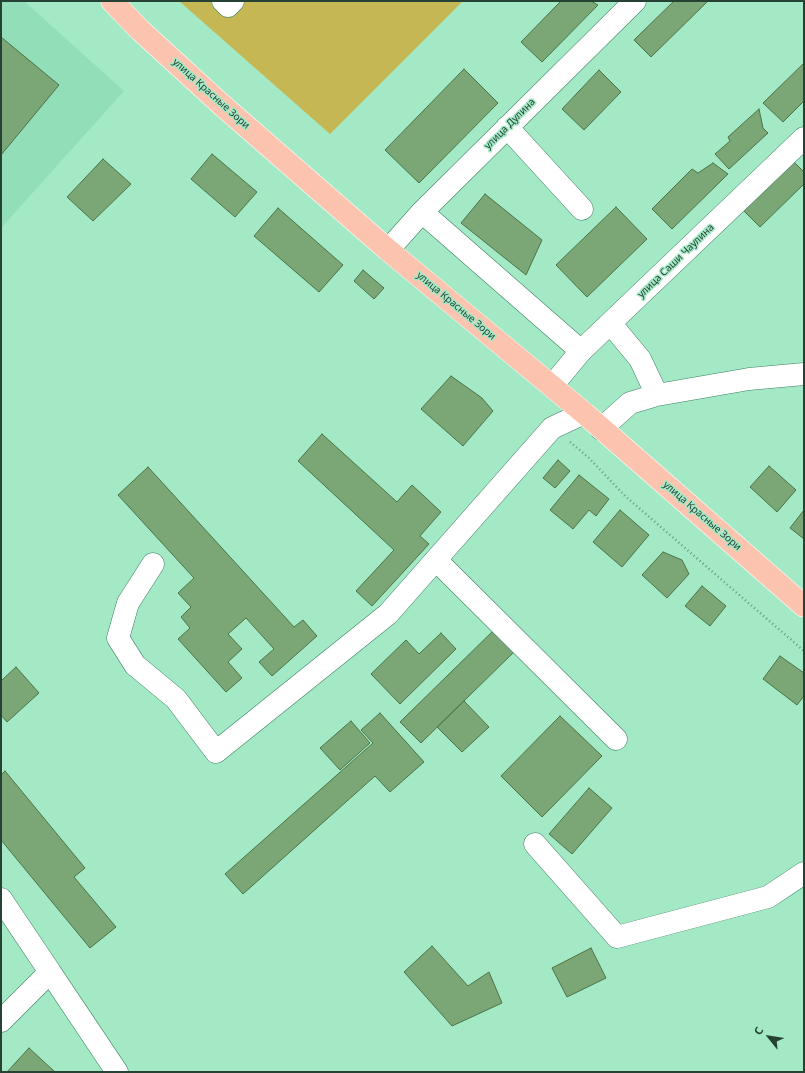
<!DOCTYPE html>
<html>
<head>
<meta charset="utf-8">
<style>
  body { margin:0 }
  #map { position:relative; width:805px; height:1073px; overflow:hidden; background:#a4e9c6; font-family:"Noto Sans",sans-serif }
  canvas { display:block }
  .frame { position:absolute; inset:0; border:2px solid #254234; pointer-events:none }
  .north { position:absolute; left:749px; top:1017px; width:40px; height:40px; -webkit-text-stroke:3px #a4e9c6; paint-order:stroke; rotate:300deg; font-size:11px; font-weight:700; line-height:16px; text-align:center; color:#254234 }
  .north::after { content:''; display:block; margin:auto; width:14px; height:18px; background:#254234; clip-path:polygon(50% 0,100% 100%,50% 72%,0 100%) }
</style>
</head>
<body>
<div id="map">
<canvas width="805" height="1073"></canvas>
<div class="frame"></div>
<div class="north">С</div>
</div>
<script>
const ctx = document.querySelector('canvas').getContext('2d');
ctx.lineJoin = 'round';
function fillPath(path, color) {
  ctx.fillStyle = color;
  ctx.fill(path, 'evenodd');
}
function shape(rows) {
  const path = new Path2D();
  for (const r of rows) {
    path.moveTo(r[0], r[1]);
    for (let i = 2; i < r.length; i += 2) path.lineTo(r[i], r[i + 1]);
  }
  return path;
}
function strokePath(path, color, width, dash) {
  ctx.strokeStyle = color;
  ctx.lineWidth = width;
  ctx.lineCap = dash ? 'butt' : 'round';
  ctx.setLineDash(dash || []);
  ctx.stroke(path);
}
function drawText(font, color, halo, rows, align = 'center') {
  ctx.font = font + ' "Noto Sans",sans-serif';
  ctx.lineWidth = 3;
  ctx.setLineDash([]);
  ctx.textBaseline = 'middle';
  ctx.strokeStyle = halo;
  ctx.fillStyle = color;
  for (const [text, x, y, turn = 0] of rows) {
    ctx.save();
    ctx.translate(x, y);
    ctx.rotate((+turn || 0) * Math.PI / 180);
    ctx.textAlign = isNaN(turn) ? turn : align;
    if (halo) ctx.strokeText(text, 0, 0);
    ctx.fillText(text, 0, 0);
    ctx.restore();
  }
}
const built = shape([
  [1,1,24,1,124,91,1,228]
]);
const green = shape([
  [179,1,463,1,330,134]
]);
const building = shape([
  [561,1,591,1,598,5,542,62,521,42,561,1],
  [674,1,708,1,651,57,634,40,674,1],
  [1,37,59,85,1,155,1,37],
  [804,63,804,101,783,122,763,103,804,63],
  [464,69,498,103,419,183,385,150,464,69],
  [599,70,621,92,584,130,562,109,599,70],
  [759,109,763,128,768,133,729,169,715,154,730,141,728,137,759,109],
  [212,154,257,192,235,217,191,179,212,154],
  [789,157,804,172,804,184,760,227,739,206,789,157],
  [103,159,131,184,93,221,67,197,103,159],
  [713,163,728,174,672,229,652,209,692,169,698,173,713,163],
  [485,194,542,240,526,275,461,223,485,194],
  [616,207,647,239,587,297,556,265,616,207],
  [278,208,343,265,319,292,254,236,278,208],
  [363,270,384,288,374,299,354,281,363,270],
  [451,376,482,398,493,411,463,446,421,409,451,376],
  [322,434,397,502,412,485,441,512,420,536,429,544,372,606,356,591,394,550,298,461,322,434],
  [558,460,570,471,555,488,543,478,558,460],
  [769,466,796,490,777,512,750,487,769,466],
  [148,467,294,627,303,620,317,636,272,676,259,662,274,649,246,618,228,634,242,649,228,662,242,678,226,692,178,639,190,628,181,617,191,607,178,593,194,578,118,495,148,467],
  [579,475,609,499,596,516,589,510,573,529,550,510,579,475],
  [620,510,649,535,622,567,593,542,620,510],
  [804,510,804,539,790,528,804,510],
  [663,552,682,560,689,574,667,598,642,575,663,552],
  [702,586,726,606,710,626,685,606,702,586],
  [495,629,516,650,421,743,400,722,495,629],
  [441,633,456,649,400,704,371,674,406,640,419,654,441,633],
  [780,656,804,673,804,696,797,705,763,679,780,656],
  [16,667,39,693,7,722,1,715,1,681,16,667],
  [464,701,489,727,462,752,437,727,464,701],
  [380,713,424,762,390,792,375,776,243,894,225,874,373,743,361,730,380,713],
  [560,716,602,756,542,817,501,776,560,716],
  [351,721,370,743,340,770,320,748,351,721],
  [5,771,85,868,74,877,116,927,90,948,1,840,1,775,5,771],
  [589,788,612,808,572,854,549,834,589,788],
  [432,946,468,986,489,972,502,1003,452,1026,404,972,432,946],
  [591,948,606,978,567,997,552,968,591,948],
  [29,1048,55,1072,7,1072,29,1048]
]);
const path = shape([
  [570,442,589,458,625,496,804,651]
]);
const minor = shape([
  [223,1,228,6,233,1],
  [507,127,582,209],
  [422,212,581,351],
  [388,250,422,212,635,1],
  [611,324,640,359,657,395],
  [552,386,581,351,804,138],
  [601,429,630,403,657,395,749,379,804,374],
  [436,560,616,739],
  [153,564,128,603,118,638,135,665,176,699,216,752,388,614,552,428,584,413],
  [535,844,617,937,768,897,804,873],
  [1,899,50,972],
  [1,1021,50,972,117,1072]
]);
const major = shape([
  [112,1,141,31,223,106,388,250,584,413,804,606]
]);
const streetNames = [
  ["улица Красные Зори",211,94,42],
  ["улица Дулина",510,124,-45],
  ["улица Саши Чаулина",676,261,-44],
  ["улица Красные Зори",456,306,40],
  ["улица Красные Зори",702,516,41]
];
fillPath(built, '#91deb8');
fillPath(green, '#c4b754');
fillPath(building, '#7ba676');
strokePath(building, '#4a7446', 1);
strokePath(minor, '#3d8061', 23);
strokePath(major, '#fff', 23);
strokePath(path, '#65967e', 2.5, [1, 3]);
strokePath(minor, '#fff', 22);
strokePath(major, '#fcc4ae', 22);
drawText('10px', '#254234', '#a4e9c6', streetNames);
</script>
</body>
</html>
